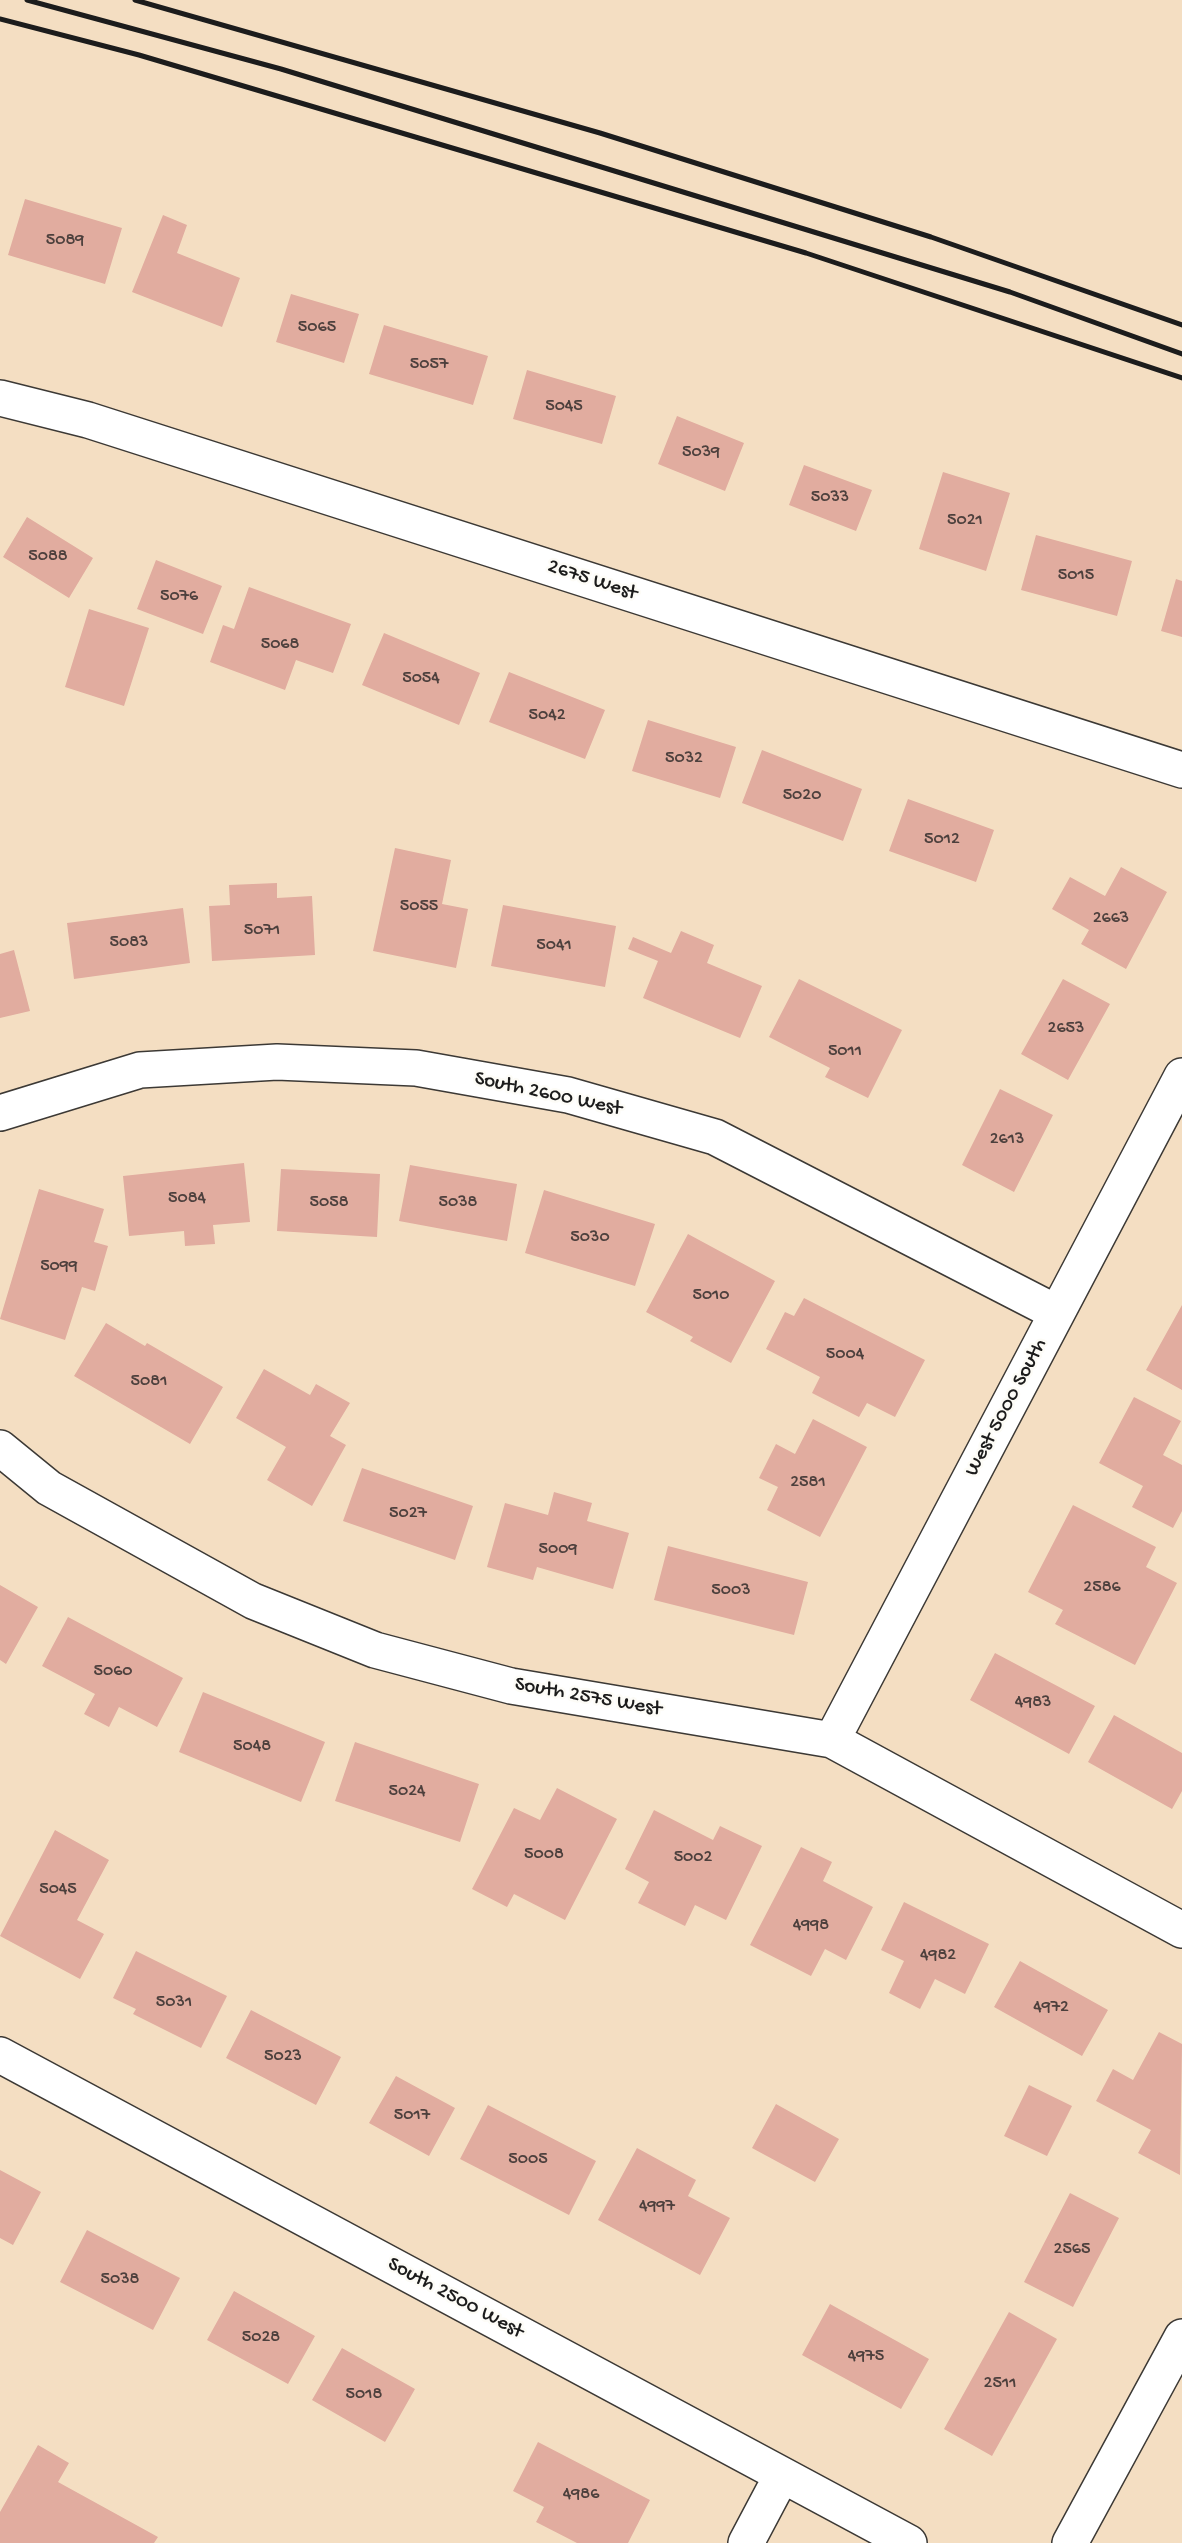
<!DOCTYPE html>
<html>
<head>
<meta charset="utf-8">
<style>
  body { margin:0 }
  canvas { display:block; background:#f4dec2 }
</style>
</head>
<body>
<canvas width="1182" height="2543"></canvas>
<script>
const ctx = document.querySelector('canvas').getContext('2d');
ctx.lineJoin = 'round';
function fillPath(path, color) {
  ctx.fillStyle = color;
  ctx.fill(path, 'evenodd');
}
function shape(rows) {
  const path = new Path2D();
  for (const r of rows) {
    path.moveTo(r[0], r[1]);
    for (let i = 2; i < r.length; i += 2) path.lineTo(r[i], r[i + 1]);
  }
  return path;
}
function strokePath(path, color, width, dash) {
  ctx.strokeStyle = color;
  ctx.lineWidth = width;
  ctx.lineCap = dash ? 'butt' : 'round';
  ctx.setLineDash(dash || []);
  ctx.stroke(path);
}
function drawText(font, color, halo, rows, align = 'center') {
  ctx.font = font + ' "Gochi Hand",sans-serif';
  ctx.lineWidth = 5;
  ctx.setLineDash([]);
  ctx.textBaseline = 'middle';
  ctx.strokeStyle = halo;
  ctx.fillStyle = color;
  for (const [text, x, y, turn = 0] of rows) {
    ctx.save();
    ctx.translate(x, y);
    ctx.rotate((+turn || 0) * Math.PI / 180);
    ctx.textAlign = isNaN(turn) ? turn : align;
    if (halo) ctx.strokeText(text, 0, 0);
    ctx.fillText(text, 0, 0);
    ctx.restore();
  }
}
const building = shape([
  [25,199,122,228,105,284,8,255],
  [163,215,187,225,177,253,240,278,222,327,132,292],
  [291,294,359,314,344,363,276,342],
  [384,325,488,356,473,405,369,374],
  [527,370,616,396,602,444,513,419],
  [677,416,744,443,725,491,658,464],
  [804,465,872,490,856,531,789,505],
  [943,472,1010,493,986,571,919,549],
  [27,517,93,558,69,598,3,557],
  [1036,535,1132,561,1117,616,1021,590],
  [156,560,222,586,203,634,137,609],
  [1176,579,1182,581,1182,637,1161,631],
  [249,587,351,624,333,673,296,660,285,690,210,662,223,625,234,629],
  [89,609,149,628,124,706,65,687],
  [384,633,480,673,459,725,362,685],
  [509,672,605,710,585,759,489,722],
  [648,720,736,747,720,798,632,771],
  [762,750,862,789,843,841,742,803],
  [908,799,994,830,976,882,889,851],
  [395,848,451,860,442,904,468,909,456,968,373,951],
  [1121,867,1167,892,1126,969,1081,944,1089,930,1052,909,1070,877,1105,896],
  [277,883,277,898,312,896,315,955,212,961,209,906,230,905,229,885],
  [503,905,616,926,605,987,491,966],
  [183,908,190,963,74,979,67,923],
  [681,931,714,945,707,963,762,986,740,1038,643,998,658,961,628,949,633,937,671,953],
  [14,950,30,1011,0,1018,0,954],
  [799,979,902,1030,868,1098,825,1077,830,1068,769,1037],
  [1063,979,1110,1004,1068,1080,1021,1054],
  [1000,1089,1053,1115,1014,1192,962,1165],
  [244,1163,250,1222,213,1225,215,1244,185,1246,184,1231,129,1236,123,1176],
  [410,1165,517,1184,507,1241,399,1221],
  [281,1169,380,1174,377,1237,277,1231],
  [39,1189,104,1209,94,1242,108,1246,95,1291,82,1287,65,1340,0,1319],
  [544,1190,655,1224,635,1286,525,1253],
  [688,1234,775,1281,731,1363,690,1341,693,1337,646,1312],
  [804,1298,925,1360,895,1417,867,1403,859,1417,812,1393,820,1377,766,1349,785,1312,794,1316],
  [1182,1305,1182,1390,1146,1370],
  [106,1323,145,1346,147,1343,223,1387,190,1444,74,1376],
  [264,1369,310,1395,316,1384,350,1403,330,1436,346,1445,312,1506,267,1480,286,1447,236,1418],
  [1134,1397,1181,1421,1163,1455,1182,1465,1182,1511,1173,1528,1132,1507,1143,1486,1099,1463],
  [813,1419,867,1447,820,1537,767,1510,778,1487,759,1478,776,1444,795,1454],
  [362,1468,473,1506,455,1560,343,1521],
  [554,1492,592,1503,587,1521,629,1533,613,1589,537,1567,533,1580,487,1567,505,1503,548,1515],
  [1073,1505,1156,1547,1146,1567,1177,1583,1135,1665,1055,1624,1063,1610,1028,1592],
  [668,1546,808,1582,794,1635,654,1600],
  [0,1585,38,1607,6,1664,0,1660],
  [68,1617,183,1678,157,1727,119,1707,109,1727,84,1714,95,1694,42,1666],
  [995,1653,1095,1706,1069,1754,970,1700],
  [203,1692,325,1742,301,1802,179,1752],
  [1114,1715,1182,1753,1182,1791,1172,1809,1088,1762],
  [355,1742,479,1784,460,1842,335,1801],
  [557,1788,617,1819,565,1920,514,1894,507,1907,472,1889,514,1808,540,1820],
  [654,1810,713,1840,720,1826,762,1846,726,1920,695,1905,685,1926,638,1903,649,1882,625,1869],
  [55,1830,109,1860,77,1920,104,1934,80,1979,0,1936],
  [801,1847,832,1862,823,1881,873,1907,846,1960,825,1949,811,1976,750,1945],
  [904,1902,989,1944,965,1994,935,1979,920,2009,889,1993,904,1961,881,1950],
  [136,1951,227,1996,201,2048,133,2014,136,2009,113,1998],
  [1020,1961,1108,2010,1082,2056,994,2007],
  [251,2010,341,2057,316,2105,226,2058],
  [1159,2032,1182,2044,1180,2175,1138,2153,1151,2130,1096,2101,1113,2069,1133,2080],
  [396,2076,455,2108,429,2156,369,2123],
  [1029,2085,1072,2106,1047,2156,1004,2136],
  [776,2104,839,2139,815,2182,752,2148],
  [488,2105,596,2161,569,2215,460,2159],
  [637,2148,696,2180,688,2196,730,2218,700,2275,598,2220],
  [0,2170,41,2192,13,2245,0,2238],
  [1070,2193,1119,2218,1073,2307,1024,2282],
  [87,2230,180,2278,153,2330,60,2282],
  [234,2291,315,2336,288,2384,207,2340],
  [830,2304,929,2359,901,2409,802,2355],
  [1009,2312,1057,2339,992,2456,944,2429],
  [342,2348,415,2389,385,2442,312,2400],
  [538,2442,650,2500,628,2543,577,2543,536,2522,544,2507,513,2491],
  [38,2445,69,2463,58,2482,158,2537,154,2543,0,2543,0,2512]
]);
const street = shape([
  [0,398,88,420,1182,770],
  [0,1113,140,1070,277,1062,416,1068,568,1095,715,1137,1057,1313],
  [0,1448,49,1488,253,1601,375,1650,511,1686,832,1740,1182,1930],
  [832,1740,1182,1076],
  [0,2055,909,2543],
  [746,2543,782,2475],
  [1070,2543,1182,2337]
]);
const rail = shape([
  [27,0,281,69,1010,292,1182,354],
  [135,0,600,133,931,237,1182,325],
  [0,19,139,55,806,253,1182,378]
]);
const numberNames = [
  ["5089",65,241],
  ["5065",317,328],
  ["5057",429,365],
  ["5045",564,407],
  ["5039",701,453],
  ["5033",830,498],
  ["5021",965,521],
  ["5088",48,557],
  ["5015",1076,576],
  ["5076",179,597],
  ["5068",280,645],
  ["5054",421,679],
  ["5042",547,716],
  ["5032",684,759],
  ["5020",802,796],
  ["5012",942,840],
  ["5055",419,907],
  ["2663",1111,919],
  ["5071",262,931],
  ["5083",129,943],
  ["5041",554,946],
  ["2653",1066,1029],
  ["5011",845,1052],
  ["2613",1007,1140],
  ["5084",187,1199],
  ["5058",329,1203],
  ["5038",458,1203],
  ["5030",590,1238],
  ["5099",59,1267],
  ["5010",711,1296],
  ["5004",845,1355],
  ["5081",149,1382],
  ["2581",808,1483],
  ["5027",408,1514],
  ["5009",558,1550],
  ["2586",1102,1588],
  ["5003",731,1591],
  ["5060",113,1672],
  ["4983",1033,1703],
  ["5048",252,1747],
  ["5024",407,1792],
  ["5008",544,1855],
  ["5002",693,1858],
  ["5045",58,1890],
  ["4998",811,1926],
  ["4982",938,1956],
  ["5031",174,2003],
  ["4972",1051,2008],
  ["5023",283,2057],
  ["5017",412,2116],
  ["5005",528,2160],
  ["4997",657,2207],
  ["2565",1072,2250],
  ["5038",120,2280],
  ["5028",261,2338],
  ["4975",866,2357],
  ["2511",1000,2384],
  ["5018",364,2395],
  ["4986",581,2495]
];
const streetNames = [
  ["2675 West",592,581,18],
  ["South 2600 West",548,1095,12],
  ["West 5000 South",1007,1408,-62],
  ["South 2575 West",588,1698,10],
  ["South 2500 West",455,2299,28]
];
fillPath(building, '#e1ac9f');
strokePath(street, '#3c3935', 38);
strokePath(street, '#fff', 35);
strokePath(rail, '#1c1c1c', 5);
drawText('18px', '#4d403d', null, numberNames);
drawText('21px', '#1c1c1c', '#fdfcf7', streetNames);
</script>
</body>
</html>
